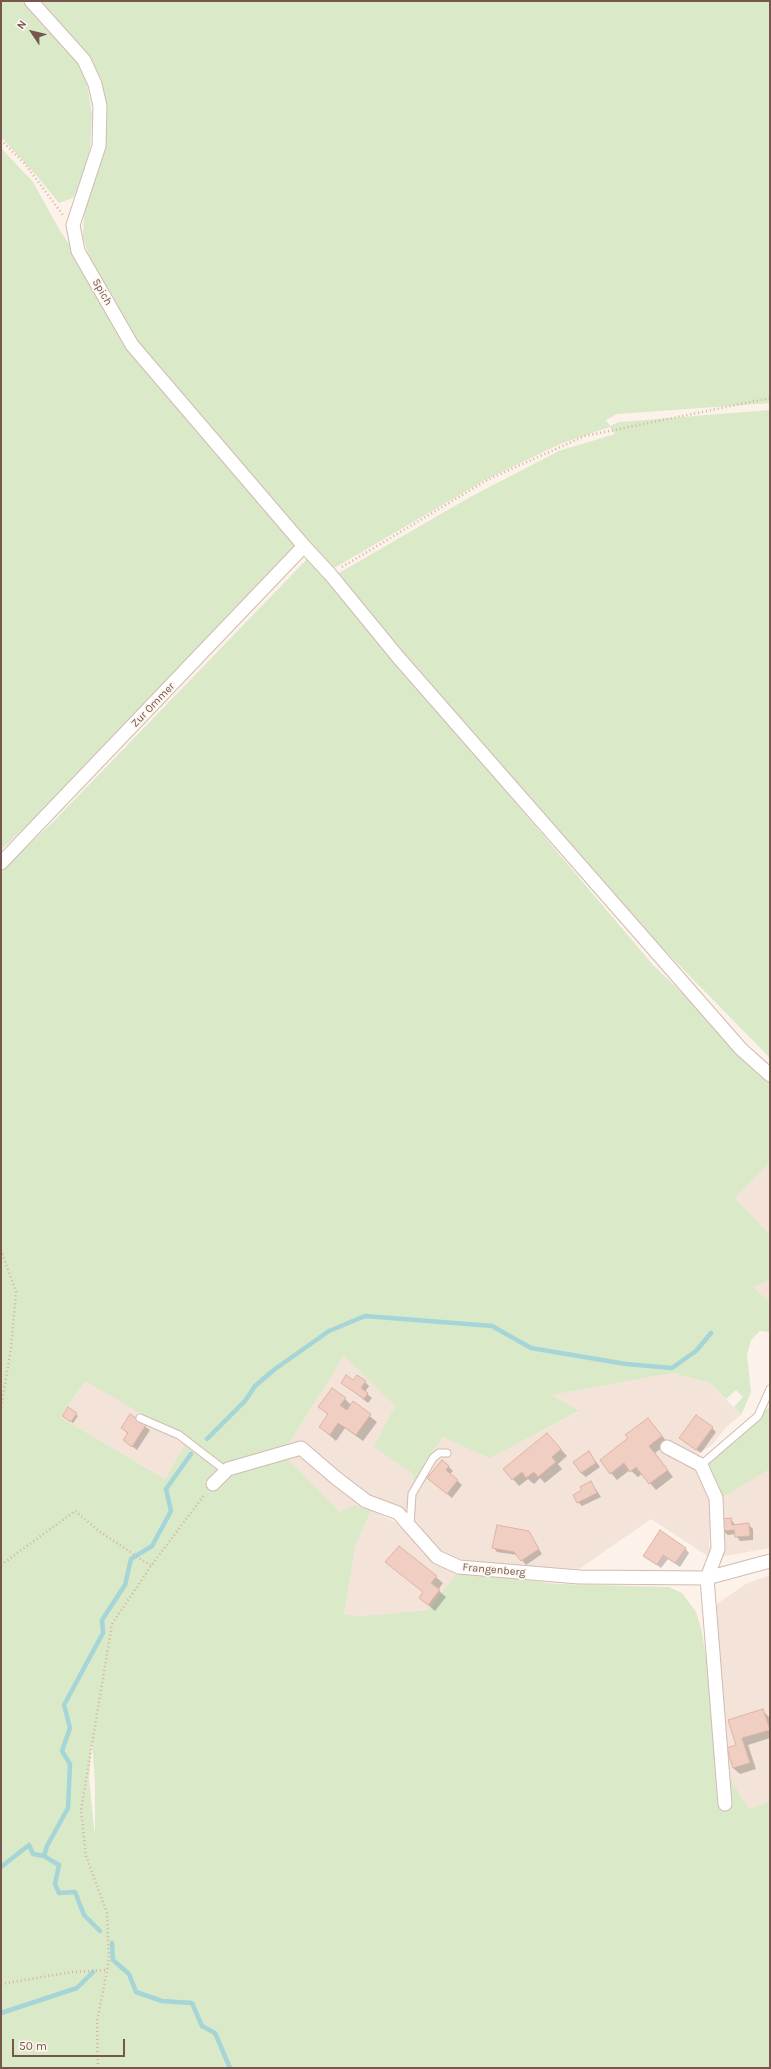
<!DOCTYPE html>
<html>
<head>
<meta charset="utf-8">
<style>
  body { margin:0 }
  #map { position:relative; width:771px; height:2069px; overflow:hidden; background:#fcf2ea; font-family:Karla,sans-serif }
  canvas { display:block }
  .frame { position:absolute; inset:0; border:2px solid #76574e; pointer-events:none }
  .north { position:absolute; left:12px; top:12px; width:40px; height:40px; -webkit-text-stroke:3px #fef7f0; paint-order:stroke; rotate:305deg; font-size:11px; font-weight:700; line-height:16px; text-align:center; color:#76574e }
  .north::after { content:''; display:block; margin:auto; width:14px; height:18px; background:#76574e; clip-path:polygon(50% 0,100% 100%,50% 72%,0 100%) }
  .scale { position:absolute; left:12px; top:2039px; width:113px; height:18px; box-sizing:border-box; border:2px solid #76574e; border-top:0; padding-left:5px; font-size:12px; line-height:14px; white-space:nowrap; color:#76574e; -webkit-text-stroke:3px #fef7f0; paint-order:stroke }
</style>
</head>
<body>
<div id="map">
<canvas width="771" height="2069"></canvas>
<div class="frame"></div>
<div class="north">N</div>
<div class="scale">50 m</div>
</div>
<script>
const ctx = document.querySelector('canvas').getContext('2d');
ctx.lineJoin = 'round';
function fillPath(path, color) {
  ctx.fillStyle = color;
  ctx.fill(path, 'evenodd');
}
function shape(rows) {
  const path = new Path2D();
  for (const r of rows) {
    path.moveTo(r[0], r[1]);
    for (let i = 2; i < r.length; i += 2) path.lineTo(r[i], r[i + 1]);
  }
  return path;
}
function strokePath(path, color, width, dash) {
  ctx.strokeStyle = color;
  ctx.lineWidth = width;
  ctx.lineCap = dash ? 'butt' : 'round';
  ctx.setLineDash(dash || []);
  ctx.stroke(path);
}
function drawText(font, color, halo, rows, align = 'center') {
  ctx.font = font + ' Karla,sans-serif';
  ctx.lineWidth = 3.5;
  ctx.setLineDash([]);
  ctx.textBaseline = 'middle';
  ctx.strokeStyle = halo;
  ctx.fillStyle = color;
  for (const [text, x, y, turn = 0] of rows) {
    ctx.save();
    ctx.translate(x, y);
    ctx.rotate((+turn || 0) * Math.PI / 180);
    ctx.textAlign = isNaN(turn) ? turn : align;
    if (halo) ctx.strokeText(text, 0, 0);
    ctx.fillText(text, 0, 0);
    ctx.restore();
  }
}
const residential = shape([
  [770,1162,770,1235,735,1198],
  [770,1280,770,1302,753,1287],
  [344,1356,395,1406,375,1447,412,1473,416,1485,425,1461,443,1437,491,1457,578,1412,550,1395,673,1373,710,1383,741,1415,726,1427,712,1445,699,1453,703,1461,711,1501,709,1545,714,1560,651,1519,579,1569,461,1562,446,1559,406,1512,373,1511,394,1522,458,1572,428,1610,362,1616,344,1614,356,1544,371,1511,355,1505,340,1512,286,1458,286,1448],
  [87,1380,187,1441,165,1479,60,1417],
  [770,1469,770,1548,724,1556,720,1543,720,1499],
  [770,1575,770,1801,749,1809,727,1773,712,1623,718,1603,746,1584]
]);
const green = shape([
  [1,1,29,1,73,55,86,77,92,114,90,149,78,189,73,198,59,203,37,176,1,137],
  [39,1,770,1,770,403,617,414,606,420,610,426,619,422,770,410,770,1058,627,912,332,577,472,496,559,451,615,434,610,427,560,444,487,479,329,571,130,333,95,273,83,238,84,215,103,147,105,106,100,78,72,36],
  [1,148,33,182,59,229,92,279,121,330,300,548,41,812,1,850],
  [308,558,653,965,770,1077,770,1162,735,1198,770,1235,770,1280,753,1287,769,1301,769,1332,760,1331,751,1340,747,1354,751,1392,741,1415,734,1407,743,1397,736,1390,726,1399,710,1383,673,1373,551,1395,579,1411,490,1458,443,1437,425,1461,416,1486,412,1473,374,1447,395,1406,344,1356,286,1448,284,1456,340,1512,355,1505,371,1511,356,1544,344,1614,362,1616,428,1610,458,1572,558,1584,669,1587,682,1593,696,1612,701,1628,727,1773,749,1809,770,1801,770,2068,1,2068,1,871,53,822],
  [86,1381,187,1441,165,1479,60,1417],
  [92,1741,95,1783,95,1837,89,1779],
  [770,1407,770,1469,720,1499,703,1461,731,1445,747,1421]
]);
const shadow = shape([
  [342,1382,365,1382,369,1386,365,1392,372,1398,368,1403],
  [345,1399,351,1405,353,1403,377,1422,363,1441,345,1428,336,1441,320,1427,328,1415,320,1407],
  [68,1409,78,1416,73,1423,65,1418],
  [130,1416,150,1430,137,1450,124,1440,128,1434,122,1428],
  [648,1419,668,1443,655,1453,673,1477,656,1490,642,1474,638,1477,630,1470,617,1480,611,1473,629,1439],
  [712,1428,716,1432,701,1453,685,1442],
  [547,1434,567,1456,558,1464,562,1469,545,1483,540,1478,534,1484,528,1479,519,1486,513,1479],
  [589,1452,600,1467,586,1477,581,1473],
  [448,1466,453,1471,450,1474,462,1485,452,1498,428,1478],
  [591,1482,601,1497,582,1506,578,1502,583,1491],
  [731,1519,735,1525,748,1524,753,1529,753,1540,740,1541,735,1534,728,1535,723,1531],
  [528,1532,542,1554,526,1565,518,1555,497,1552,493,1547],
  [399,1547,443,1583,438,1590,446,1597,435,1611,420,1598,424,1593,387,1562],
  [685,1548,689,1553,680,1567,668,1559,661,1568,645,1556],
  [763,1711,770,1718,770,1738,748,1745,756,1769,740,1774,733,1768,737,1746,730,1721]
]);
const stream = shape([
  [207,1439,245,1401,255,1386,275,1369,329,1331,365,1316,492,1326,531,1348,626,1364,672,1368,696,1351,711,1333],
  [44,1856,47,1846,68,1808,70,1764,62,1751,70,1728,64,1705,103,1633,102,1620,125,1585,131,1559,152,1546,171,1511,166,1489,191,1454],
  [1,1867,29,1845,33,1854,44,1856,59,1865,55,1884,59,1893,75,1892,84,1915,100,1931],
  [112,1943,113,1960,129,1974,136,1992,162,2001,192,2003,202,2026,215,2033,230,2068],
  [1,2013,77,1988,93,1972]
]);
const building = shape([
  [346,1375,353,1380,357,1375,366,1381,361,1388,368,1393,364,1399,341,1383,346,1375],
  [332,1388,346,1398,340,1405,347,1410,353,1401,371,1414,356,1435,338,1423,330,1435,319,1427,328,1414,318,1407,332,1388],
  [68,1407,77,1413,71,1422,62,1416,68,1407],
  [130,1414,146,1425,132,1447,123,1440,128,1433,121,1428,130,1414],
  [696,1415,713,1427,696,1450,679,1438,696,1415],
  [648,1418,662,1436,649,1446,668,1470,649,1484,636,1467,630,1472,624,1463,610,1474,600,1460,628,1438,625,1435,648,1418],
  [547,1433,561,1449,552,1457,556,1462,538,1477,534,1472,526,1478,522,1472,512,1480,503,1469,547,1433],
  [589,1451,596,1463,581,1473,573,1462,589,1451],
  [442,1460,449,1466,446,1470,458,1480,447,1494,427,1478,442,1460],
  [591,1481,597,1493,577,1503,573,1495,582,1490,580,1487,591,1481],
  [731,1518,732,1525,749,1523,750,1536,735,1537,734,1530,722,1531,721,1519,731,1518],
  [497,1525,529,1531,539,1549,521,1561,514,1552,492,1548,497,1525],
  [660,1530,686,1548,675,1563,663,1555,657,1565,643,1556,660,1530],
  [399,1546,437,1576,431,1583,440,1590,428,1605,419,1598,423,1592,385,1562,399,1546],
  [763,1709,770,1730,742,1738,750,1763,733,1768,727,1748,736,1745,728,1720,763,1709]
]);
const path = shape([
  [1,140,25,164,63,215],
  [342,567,489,479,585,436,770,398],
  [1,1250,16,1292,11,1348,1,1409],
  [1,1565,75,1511,99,1531,151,1566],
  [1,1984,72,1972,107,1970],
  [98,2068,97,2021,109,1960,107,1913,86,1856,81,1810,112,1624,151,1566,205,1494]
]);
const service = shape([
  [140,1418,179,1435,226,1471],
  [701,1465,758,1416,770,1389],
  [410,1525,412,1494,433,1458,439,1453,447,1453]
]);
const minor = shape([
  [31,1,84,60,95,84,100,106,99,146,73,225,78,251,132,345,304,546,330,574,398,657,741,1049,770,1075],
  [1,863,304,546],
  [667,1447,701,1465,716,1498,718,1549,707,1578,725,1804],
  [213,1484,228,1469,301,1448,336,1478,366,1501,398,1513,437,1557,459,1567,579,1577,707,1578,770,1561]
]);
const streetNames = [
  ["Spich",102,292,60],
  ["Zur Ommer",153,705,-46],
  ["Frangenberg",494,1570,5]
];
fillPath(residential, '#f3e3d8');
fillPath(green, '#dae9c8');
fillPath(shadow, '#0003');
strokePath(stream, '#a5d5d6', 4.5);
fillPath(building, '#f0cfc2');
strokePath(building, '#e2b3a3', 1);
strokePath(service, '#d0bbb2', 9);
strokePath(minor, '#d0bbb2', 15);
strokePath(path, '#d5b2a5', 2.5, [1, 3]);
strokePath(service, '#fff', 7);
strokePath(minor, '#fff', 13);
drawText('11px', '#76574e', '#fef7f0', streetNames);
</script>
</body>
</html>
